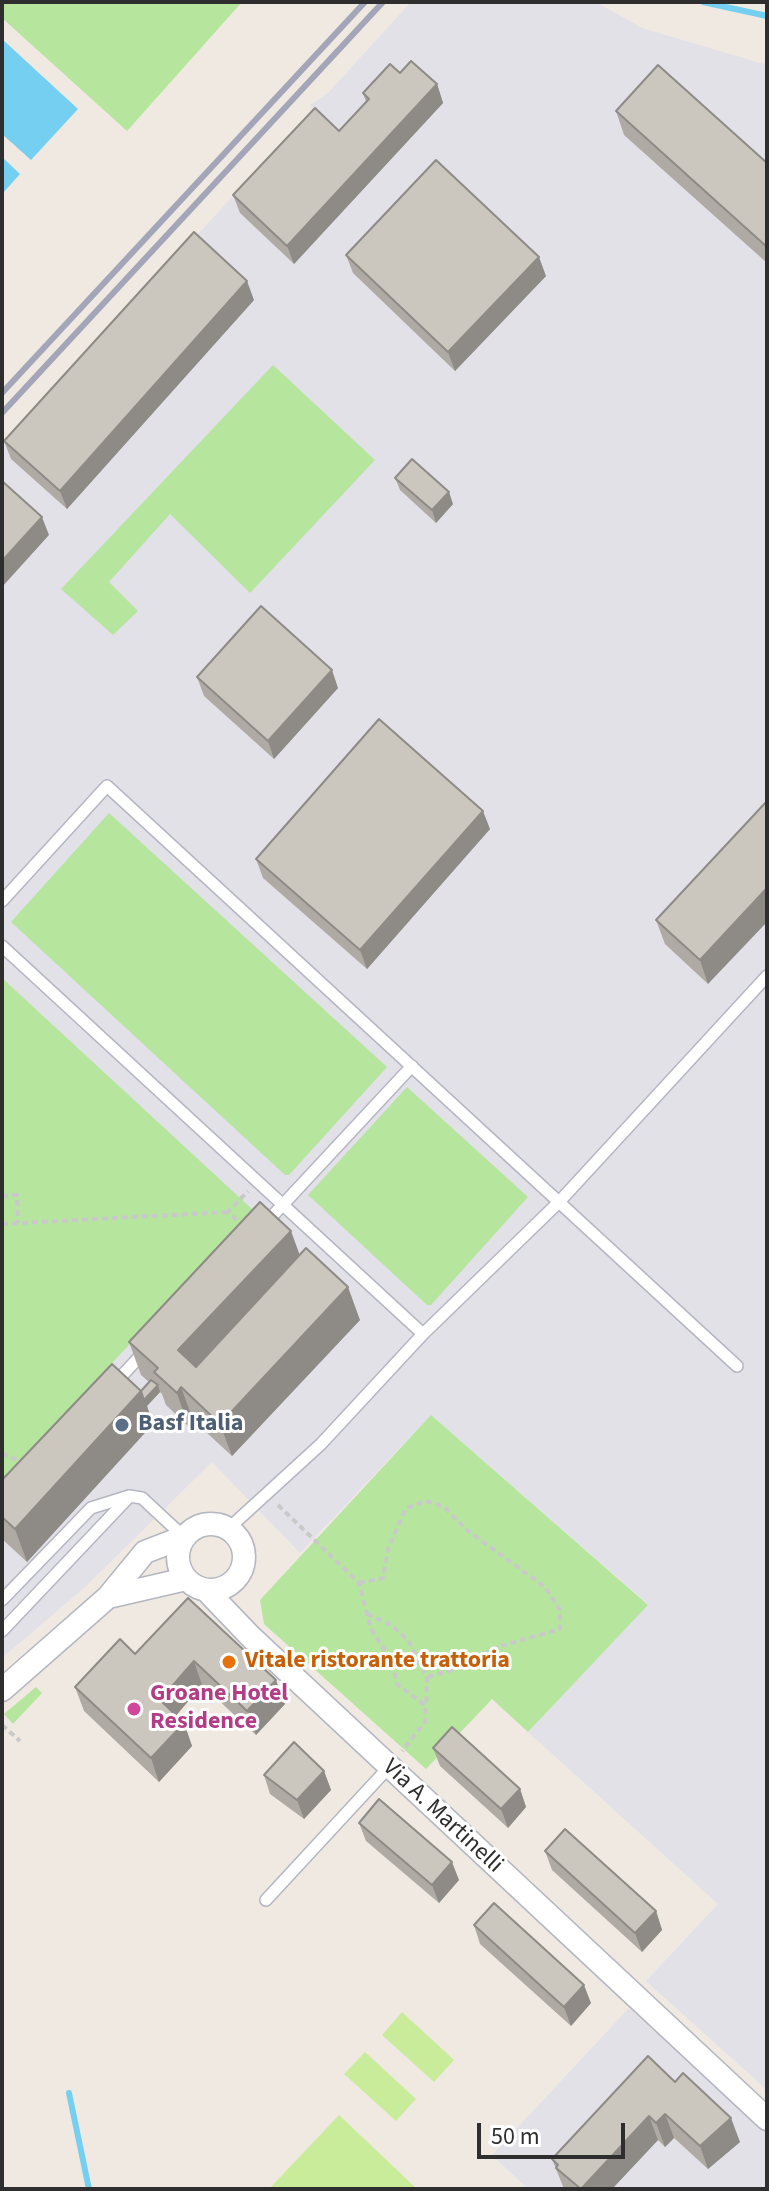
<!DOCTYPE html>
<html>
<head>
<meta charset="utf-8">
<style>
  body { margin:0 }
  #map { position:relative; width:769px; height:2191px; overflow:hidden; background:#efe9e1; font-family:"Source Sans 3",sans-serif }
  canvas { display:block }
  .frame { position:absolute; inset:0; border:4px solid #2e2e2e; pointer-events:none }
  .scale { position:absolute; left:477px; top:2123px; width:148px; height:36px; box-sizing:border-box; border:4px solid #2e2e2e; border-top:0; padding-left:10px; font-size:24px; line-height:28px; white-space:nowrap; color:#2e2e2e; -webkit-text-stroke:6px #fff; paint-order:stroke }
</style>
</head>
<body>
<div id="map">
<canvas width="769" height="2191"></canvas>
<div class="frame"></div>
<div class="scale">50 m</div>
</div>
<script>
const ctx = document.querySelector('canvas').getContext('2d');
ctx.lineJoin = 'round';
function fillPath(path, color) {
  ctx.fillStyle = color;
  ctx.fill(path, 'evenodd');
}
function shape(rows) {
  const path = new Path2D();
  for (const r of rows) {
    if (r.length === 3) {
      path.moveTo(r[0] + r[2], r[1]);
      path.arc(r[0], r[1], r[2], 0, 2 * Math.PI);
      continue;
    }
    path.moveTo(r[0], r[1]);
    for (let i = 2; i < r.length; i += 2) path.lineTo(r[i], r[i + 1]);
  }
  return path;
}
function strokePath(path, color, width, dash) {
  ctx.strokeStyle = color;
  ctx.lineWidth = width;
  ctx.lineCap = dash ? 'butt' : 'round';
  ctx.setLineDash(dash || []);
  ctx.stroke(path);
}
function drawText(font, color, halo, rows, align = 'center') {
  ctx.font = font + ' "Source Sans 3",sans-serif';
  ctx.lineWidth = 6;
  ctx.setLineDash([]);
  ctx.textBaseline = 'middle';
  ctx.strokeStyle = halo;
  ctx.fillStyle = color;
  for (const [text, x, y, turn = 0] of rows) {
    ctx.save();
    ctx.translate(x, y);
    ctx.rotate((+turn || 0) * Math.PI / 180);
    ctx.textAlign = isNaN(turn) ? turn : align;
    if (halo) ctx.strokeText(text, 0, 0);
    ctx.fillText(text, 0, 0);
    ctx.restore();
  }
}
const industrial = shape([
  [411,2,596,2,642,28,767,65,767,2090,646,1981,718,1904,528,1732,648,1604,431,1415,300,1553,212,1462,84,1588,2,1658,2,448,277,148,320,120,310,105,327,94],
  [629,2008,767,2135,767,2189,528,2189,492,2155]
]);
const green = shape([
  [2,2,242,2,127,131,2,18],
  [273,365,375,460,250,593,170,514,109,582,138,611,113,635,61,589],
  [109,813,387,1067,289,1175,285,1175,11,922],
  [2,978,252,1209,253,1213,2,1480],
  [407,1087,528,1197,431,1305,427,1305,308,1195],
  [431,1415,648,1605,528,1732,492,1699,426,1769,264,1624,260,1600],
  [36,1687,42,1693,13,1724,4,1714]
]);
const pitch = shape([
  [402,2012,454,2060,434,2082,382,2035],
  [365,2052,416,2099,396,2121,344,2074],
  [339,2115,417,2189,269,2189]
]);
const water = shape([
  [2,39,78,109,31,160,2,134],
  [2,157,20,174,2,194]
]);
const stream = shape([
  [703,2,767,16],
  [69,2093,89,2189]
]);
const path = shape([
  [2,1196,17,1195,18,1223],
  [2,1224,228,1212],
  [244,1227,228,1212,248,1191],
  [2,1453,21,1462],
  [278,1505,359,1583,371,1629,392,1662,397,1684,426,1706,425,1722,402,1751],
  [359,1583,383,1578,388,1549,406,1508,426,1501,444,1507,468,1531,545,1587,560,1610,560,1629,497,1647,455,1669,427,1677],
  [367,1614,391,1625,408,1640,427,1677,426,1706],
  [2,1725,20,1741]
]);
const lane = shape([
  [2,901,107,786,737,1366],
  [2,946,423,1334,321,1444,228,1529],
  [263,1226,412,1066],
  [423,1334,559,1202,767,976],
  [115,1383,144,1352],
  [2,1600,91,1508,129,1496,142,1498,184,1537],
  [2,1631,128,1498],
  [266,1900,389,1767]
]);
const street = shape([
  [211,1557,33],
  [206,1590,250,1636,767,2119],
  [108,1597,186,1579],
  [2,1690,108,1597,145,1552,184,1537]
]);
const rail = shape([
  [2,393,365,2],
  [2,413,383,2]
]);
const wall = shape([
  [400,73,437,84,443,103,294,264,240,213,233,195,339,131,366,102,363,93],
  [616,111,767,163,767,263,624,135],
  [346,255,546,276,455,371,353,273],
  [254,300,67,509,11,459,4,441],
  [395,478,453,504,436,523,400,490],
  [197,677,338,688,274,759,204,696],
  [767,801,708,984,665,944,656,920],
  [490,829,367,969,263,878,256,859],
  [300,1256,360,1320,232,1456,193,1420,188,1426,166,1405,162,1394,160,1392,147,1406,153,1424,27,1562,2,1539,2,1480,141,1391,149,1382,141,1375,129,1342],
  [188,1598,285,1704,256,1735,202,1685,176,1715,184,1723,192,1746,159,1782,84,1711,75,1687,135,1654],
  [433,1748,520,1789,526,1807,508,1828,440,1766],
  [324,1771,331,1790,304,1819,270,1794,264,1775],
  [359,1823,459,1880,439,1903,366,1841],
  [545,1851,656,1911,662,1930,642,1952,552,1870],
  [474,1925,591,2003,571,2026,480,1944],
  [648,2056,740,2142,708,2169,674,2138,665,2147,658,2140,612,2189,564,2189,552,2159]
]);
const shadedWall = shape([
  [437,84,443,103,294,264,287,246],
  [539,257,546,276,455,371,448,352],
  [247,281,254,300,67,509,60,491],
  [449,492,453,504,436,523,432,510],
  [42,517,49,535,2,587,2,561],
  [332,670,338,688,274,759,268,741],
  [483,811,490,829,367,969,360,950],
  [767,888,767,922,708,984,700,960],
  [291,1231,303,1264,190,1383,178,1350],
  [348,1287,360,1320,232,1456,220,1424],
  [158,1385,160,1392,147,1406,153,1424,27,1562,15,1529,141,1391],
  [181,1387,193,1420,188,1426,177,1393],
  [194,1661,202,1685,169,1724,160,1700],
  [276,1680,285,1704,256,1735,247,1711],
  [184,1723,192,1746,159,1782,151,1758],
  [324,1771,331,1790,304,1819,297,1800],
  [520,1789,526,1807,508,1828,501,1809],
  [452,1862,459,1880,439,1903,432,1885],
  [656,1911,662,1930,642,1952,635,1933],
  [584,1985,591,2003,571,2026,564,2007],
  [665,2114,674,2138,665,2147,656,2123],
  [649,2116,658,2140,612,2189,581,2189],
  [731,2118,740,2142,708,2169,700,2146]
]);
const building = shape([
  [411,61,437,84,287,246,233,195,315,108,339,131,369,99,363,93,390,64,400,73,411,61],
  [658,65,767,163,767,247,616,111,658,65],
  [436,160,539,257,448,352,346,255,436,160],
  [194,232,247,281,60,491,4,441,194,232],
  [412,459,449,492,432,510,395,478,412,459],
  [2,481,42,517,2,561,2,481],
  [261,606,332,670,268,741,197,677,261,606],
  [379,719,483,811,360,950,256,859,379,719],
  [767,801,767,888,700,960,656,920,767,801],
  [260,1202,291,1231,178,1350,196,1367,306,1248,348,1287,220,1424,181,1387,177,1393,154,1372,158,1368,129,1342,260,1202],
  [112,1364,141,1391,15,1529,2,1517,2,1480,112,1364],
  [151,1380,158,1385,144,1400,141,1391,151,1380],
  [188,1598,276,1680,247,1711,194,1661,160,1700,184,1723,151,1758,75,1687,120,1639,135,1654,188,1598],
  [452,1727,520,1789,501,1809,433,1748,452,1727],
  [294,1742,324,1771,297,1800,264,1775,294,1742],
  [379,1799,452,1862,432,1885,359,1823,379,1799],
  [565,1829,656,1911,635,1933,545,1851,565,1829],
  [494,1903,584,1985,564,2007,474,1925,494,1903],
  [648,2056,675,2082,683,2073,731,2118,700,2146,665,2114,656,2123,649,2116,581,2189,556,2168,558,2165,552,2159,648,2056]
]);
const markers = [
  [122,1425,8,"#5c6f8a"],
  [229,1662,8,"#e8710a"],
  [134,1709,8,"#d1479c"]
];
const serviceNames = [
  ["Basf Italia",138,1425]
];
const foodNames = [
  ["Vitale ristorante trattoria",245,1662]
];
const hotelNames = [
  ["Groane Hotel",150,1695],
  ["Residence",150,1723]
];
const streetNames = [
  ["Via A. Martinelli",442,1817,43]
];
fillPath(industrial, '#e3e1e8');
fillPath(green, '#b6e59e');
fillPath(pitch, '#c9ec9a');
fillPath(water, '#75cff0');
strokePath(stream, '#75cff0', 6);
strokePath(lane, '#b4b7c1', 14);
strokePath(street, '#b4b7c1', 25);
strokePath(path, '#c9c9c9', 4, [6, 4]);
strokePath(lane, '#fff', 11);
strokePath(street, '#fff', 22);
strokePath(rail, '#a3a6b8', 6);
fillPath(wall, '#afaba4');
fillPath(shadedWall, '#8e8b86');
fillPath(building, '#cbc7bf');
strokePath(building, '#8e8b86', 2);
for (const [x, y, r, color] of markers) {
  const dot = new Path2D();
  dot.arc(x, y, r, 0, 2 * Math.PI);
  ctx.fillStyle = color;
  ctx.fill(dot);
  strokePath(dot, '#fff', 3);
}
drawText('bold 24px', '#4e5e75', '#fff', serviceNames, 'left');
drawText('bold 24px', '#c56008', '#fff', foodNames, 'left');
drawText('bold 24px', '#b23c85', '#fff', hotelNames, 'left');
drawText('24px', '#2e2e2e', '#fff', streetNames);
</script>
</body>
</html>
